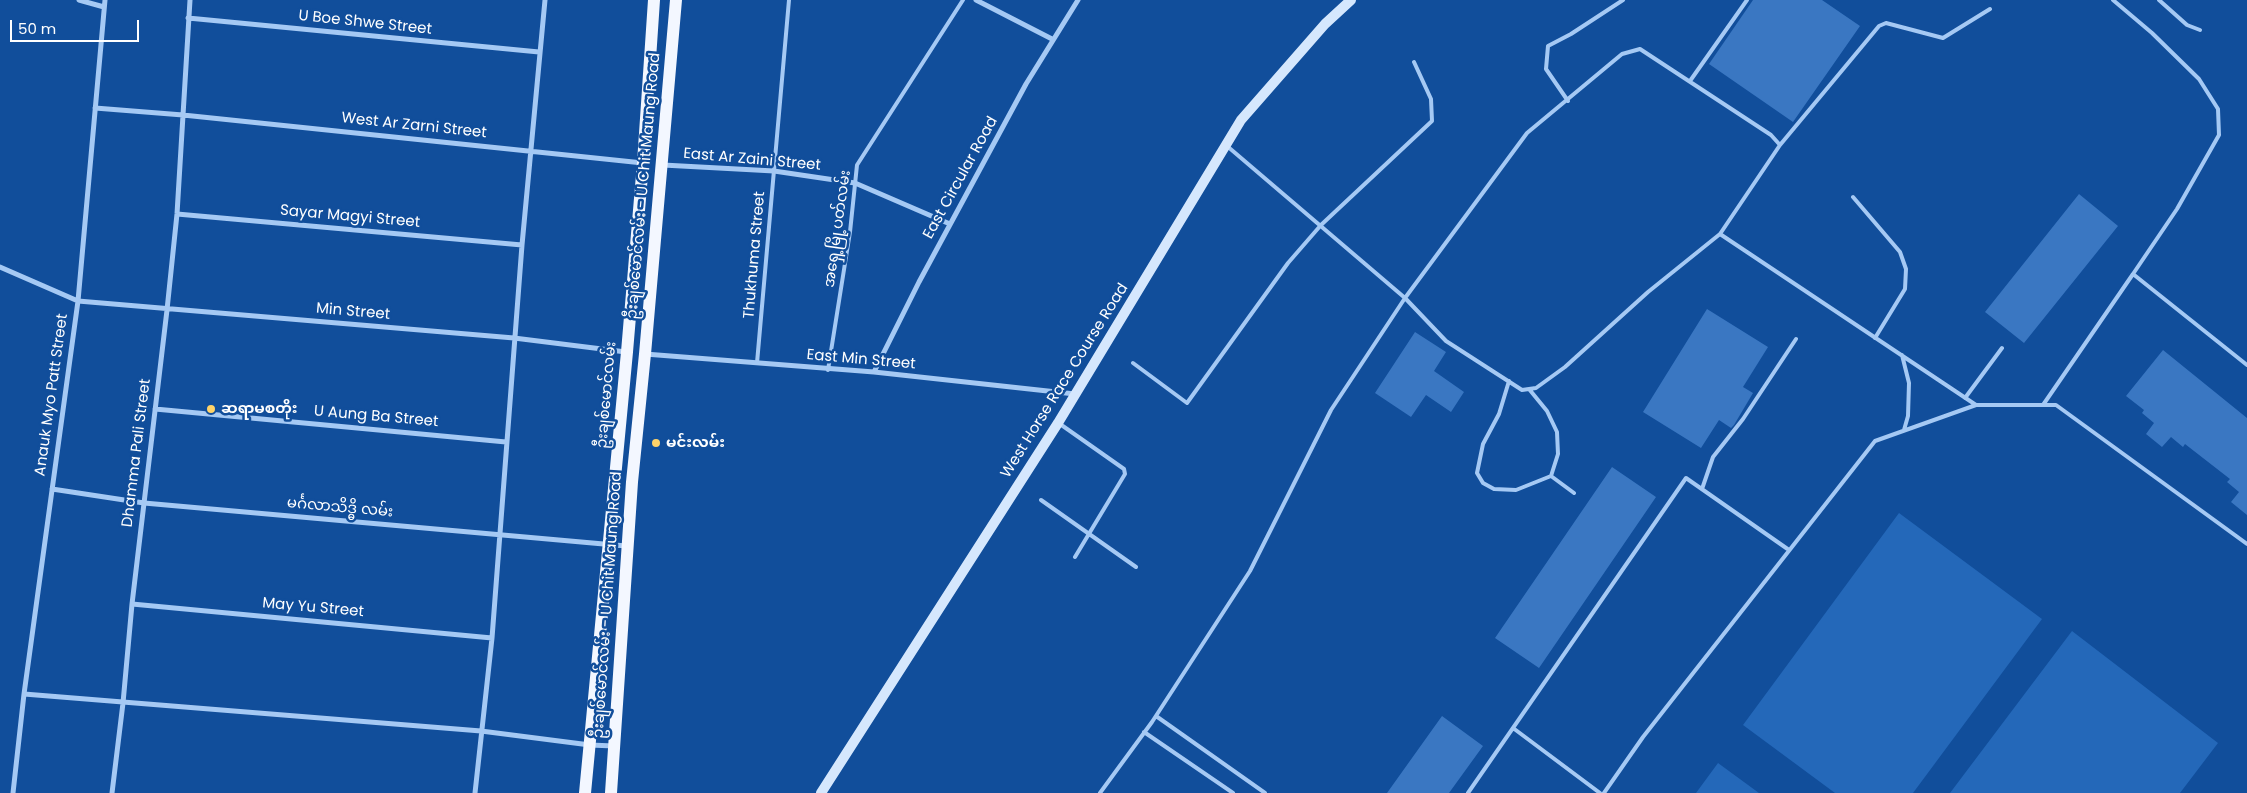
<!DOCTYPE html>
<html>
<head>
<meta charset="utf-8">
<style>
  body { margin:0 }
  #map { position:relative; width:2247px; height:793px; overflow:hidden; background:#114e9b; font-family:Poppins,sans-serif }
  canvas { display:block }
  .scale { position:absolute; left:10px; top:20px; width:129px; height:22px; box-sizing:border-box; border:2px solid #fff; border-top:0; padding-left:6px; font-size:15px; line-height:18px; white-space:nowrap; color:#fff; -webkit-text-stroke:4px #114e9b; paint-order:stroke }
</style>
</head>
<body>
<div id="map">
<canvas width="2247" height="793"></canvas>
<div class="scale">50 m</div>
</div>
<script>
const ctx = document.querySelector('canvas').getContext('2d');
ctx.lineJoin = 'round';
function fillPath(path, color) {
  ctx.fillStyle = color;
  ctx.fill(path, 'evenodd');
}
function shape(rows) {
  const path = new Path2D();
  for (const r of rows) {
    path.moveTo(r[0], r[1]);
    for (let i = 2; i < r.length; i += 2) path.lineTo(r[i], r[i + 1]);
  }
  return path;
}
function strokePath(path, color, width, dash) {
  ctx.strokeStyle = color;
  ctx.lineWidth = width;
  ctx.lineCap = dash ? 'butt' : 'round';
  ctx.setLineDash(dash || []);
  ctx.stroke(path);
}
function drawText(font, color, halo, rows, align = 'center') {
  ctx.font = font + ' Poppins,"Noto Sans Myanmar",sans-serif';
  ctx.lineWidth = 5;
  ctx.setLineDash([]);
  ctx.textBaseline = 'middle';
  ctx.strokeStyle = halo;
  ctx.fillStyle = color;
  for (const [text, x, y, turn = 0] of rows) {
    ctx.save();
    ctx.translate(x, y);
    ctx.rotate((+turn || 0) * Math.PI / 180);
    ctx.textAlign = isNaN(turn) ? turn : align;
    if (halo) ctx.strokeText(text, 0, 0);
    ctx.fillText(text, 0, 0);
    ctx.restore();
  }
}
const green = shape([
  [1899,513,2042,619,1913,793,1835,793,1743,725],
  [2072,631,2218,743,2180,793,1950,793],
  [1718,763,1759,793,1696,793]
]);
const building = shape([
  [1753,0,1822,0,1860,26,1793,122,1709,64],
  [2079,194,2118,226,2024,343,1985,312],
  [1707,309,1768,347,1743,387,1753,393,1734,425,1731,428,1719,420,1701,448,1643,412],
  [1415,332,1446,352,1434,371,1464,392,1451,412,1426,395,1411,417,1375,393],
  [2163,350,2247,418,2247,515,2231,502,2239,492,2227,482,2230,479,2185,444,2183,447,2171,437,2162,447,2146,434,2154,423,2142,413,2144,410,2126,396],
  [1612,467,1656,497,1539,668,1495,638],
  [1442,716,1483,746,1449,793,1387,793]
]);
const lane = shape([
  [2113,0,2152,33,2199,79,2218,109,2219,135,2177,209,2133,274],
  [2159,0,2187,25,2200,30],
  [1690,81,1747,0],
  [1568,101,1546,69,1548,46,1571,34,1623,0],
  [1780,145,1879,26,1886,23,1943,38,1990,9],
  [1227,146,1405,298,1446,341,1522,390,1536,388,1565,367,1648,292,1720,234],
  [1853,197,1900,252,1906,269,1905,289,1875,338],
  [1902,355,1909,383,1908,416,1904,430],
  [757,363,789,0],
  [1133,363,1187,403,1288,263,1321,225,1432,121,1431,99,1414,62],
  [828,370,850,232,857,165,963,0],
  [1509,381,1499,414,1483,444,1477,473,1483,483,1494,489,1516,490,1551,476,1558,454,1557,432,1547,411,1529,389],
  [1965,398,2002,348],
  [2043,405,2133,274,2247,365],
  [1060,424,1124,469,1125,474,1075,557],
  [1551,476,1574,493],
  [1702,489,1713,457,1743,419,1796,339],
  [1041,500,1136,567],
  [1156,716,1265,793],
  [1513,728,1600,793],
  [1144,732,1233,793],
  [1100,793,1152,722,1250,571,1331,410,1405,298,1527,133,1622,54,1640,49,1771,135,1780,145,1720,234,1976,405],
  [1468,793,1686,478,1789,550],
  [1604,793,1643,737,1875,441,1976,405,2056,405,2247,544]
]);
const street = shape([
  [79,0,104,7],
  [976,0,1052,39],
  [188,18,539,52],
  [95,108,183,115,643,163],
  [663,165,774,171,855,183,950,224],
  [177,214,522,245],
  [0,267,78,301,514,338,626,352],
  [645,354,874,372,1075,394],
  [874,372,919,282,1026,84,1078,0],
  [155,409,506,442],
  [52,489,144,503,626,546],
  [132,604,492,638],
  [24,694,481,731,590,745,614,746],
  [13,793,24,694,78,301,105,0],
  [112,793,123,703,132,604,167,310,177,214,190,0],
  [475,793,492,638,522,245,545,0]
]);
const secondary = shape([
  [821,793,1058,423,1241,120,1325,24,1351,0]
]);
const primary = shape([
  [585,793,627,352,643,163,654,0],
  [611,793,632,482,645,354,676,0]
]);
const markers = [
  [211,409,5,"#ffd369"],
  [656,443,5,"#ffd369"]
];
const streetNames = [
  ["U Boe Shwe Street",365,23,6],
  ["West Ar Zarni Street",414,126,6],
  ["East Ar Zaini Street",752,160,5],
  ["East Circular Road",961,178,-61],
  ["ဦးချစ်မောင်လမ်း - U Chit Maung Road",644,186,-85],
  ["Sayar Magyi Street",350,217,5],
  ["အရှေ့မြို့ပတ်လမ်း",838,229,-82],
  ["Thukhuma Street",755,255,-85],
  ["Min Street",353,312,5],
  ["East Min Street",861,360,5],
  ["West Horse Race Course Road",1065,381,-58],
  ["Anauk Myo Patt Street",52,395,-82],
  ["ဦးချစ်မောင်လမ်း",607,395,-85],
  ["U Aung Ba Street",376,417,5],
  ["Dhamma Pali Street",137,453,-83],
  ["မင်္ဂလာသိဒ္ဓိ လမ်း",340,508,5],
  ["ဦးချစ်မောင်လမ်း - U Chit Maung Road",608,605,-86],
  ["May Yu Street",313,608,5]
];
const poiNames = [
  ["ဆရာမစတိုး",221,409],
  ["မင်းလမ်း",666,443]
];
fillPath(green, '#2468b9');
fillPath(building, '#3a77c2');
strokePath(lane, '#a5c9f4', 4);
strokePath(street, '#a5c9f4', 5);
strokePath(secondary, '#d5e7fd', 10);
strokePath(primary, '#f3f7ff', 12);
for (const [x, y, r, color] of markers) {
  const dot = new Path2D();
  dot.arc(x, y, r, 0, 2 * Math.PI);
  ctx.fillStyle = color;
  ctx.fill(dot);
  strokePath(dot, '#114e9b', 2);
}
drawText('15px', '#fff', '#114e9b', streetNames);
drawText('bold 15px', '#fff', '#114e9b', poiNames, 'left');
</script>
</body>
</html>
